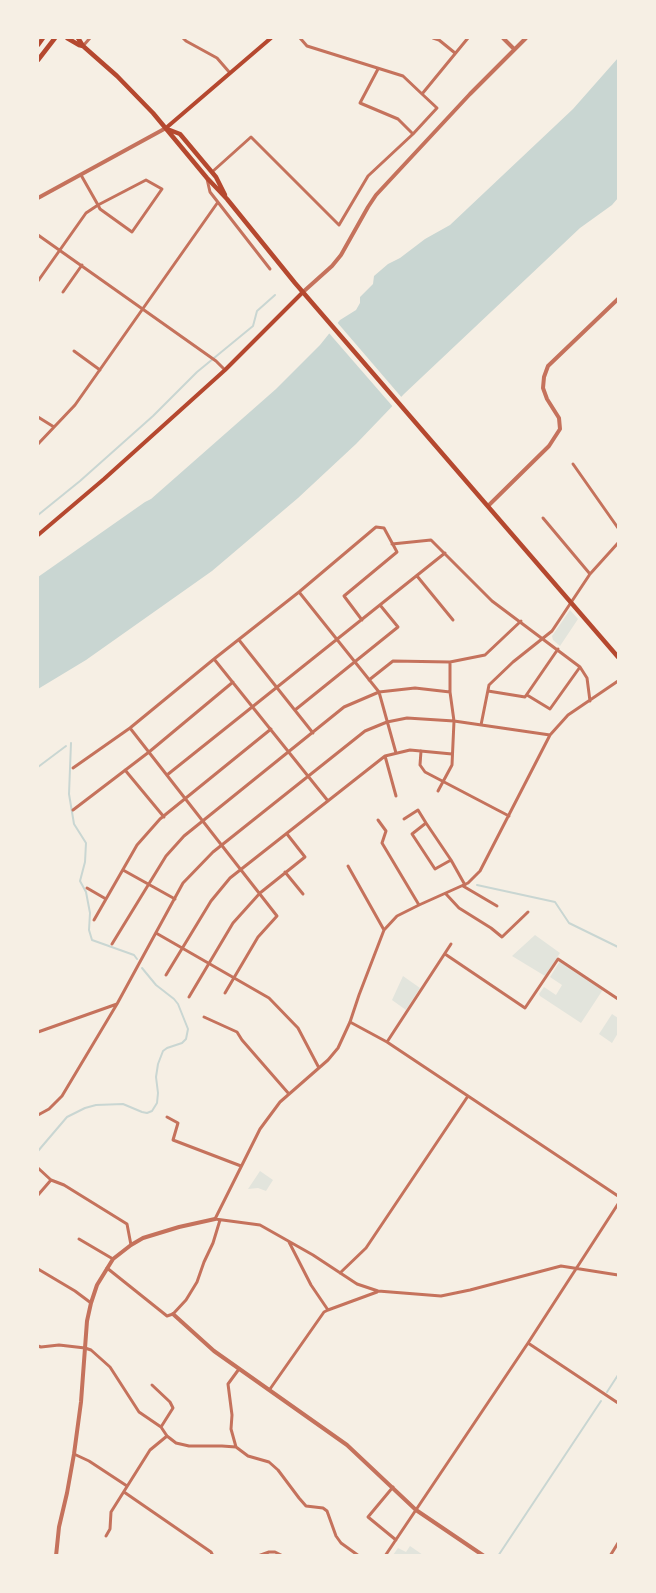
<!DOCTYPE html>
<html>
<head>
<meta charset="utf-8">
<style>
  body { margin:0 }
  #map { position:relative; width:656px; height:1593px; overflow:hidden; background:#f6efe4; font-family:Ubuntu,sans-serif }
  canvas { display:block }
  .frame { position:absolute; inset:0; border:39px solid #f6efe4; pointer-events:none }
</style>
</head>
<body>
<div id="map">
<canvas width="656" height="1593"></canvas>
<div class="frame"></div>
</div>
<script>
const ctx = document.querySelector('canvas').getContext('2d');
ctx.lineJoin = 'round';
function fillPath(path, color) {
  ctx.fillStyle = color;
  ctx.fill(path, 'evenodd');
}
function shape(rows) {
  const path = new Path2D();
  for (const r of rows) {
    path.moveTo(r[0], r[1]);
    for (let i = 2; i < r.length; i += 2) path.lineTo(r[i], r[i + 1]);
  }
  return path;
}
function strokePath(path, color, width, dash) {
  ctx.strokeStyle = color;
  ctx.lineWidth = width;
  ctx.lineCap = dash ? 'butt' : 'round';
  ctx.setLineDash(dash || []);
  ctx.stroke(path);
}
const green = shape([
  [570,610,578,619,560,646,553,640,552,636],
  [535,935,560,953,545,976,512,956],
  [560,961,604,988,581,1023,540,996,539,994,544,987,556,995,562,985,550,977],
  [403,976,420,988,406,1010,392,1000],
  [612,1014,618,1018,618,1033,612,1043,599,1034],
  [260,1171,273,1180,266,1191,258,1188,248,1189],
  [410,1546,423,1555,393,1555,398,1548,406,1552]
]);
const water = shape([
  [618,58,618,198,612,205,580,228,404,394,356,444,298,498,212,571,86,660,38,689,38,577,145,502,151,499,276,389,320,345,340,320,356,310,360,303,360,297,373,284,374,276,388,264,400,258,425,239,450,225,573,109]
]);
const pier = shape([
  [336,321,403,399,394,408,328,332]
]);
const stream = shape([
  [38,515,80,481,153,416,197,372,253,326,257,311,275,295],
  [71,743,69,794,74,824,86,843,85,862,80,881,86,892,90,913,89,930,92,940,134,955,137,959],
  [38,767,66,746],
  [477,885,555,902,569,923,618,947],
  [38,1151,67,1117,85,1108,96,1105,123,1104,142,1112,147,1113,152,1111,157,1103,158,1093,156,1077,158,1064,163,1051,167,1048,182,1043,186,1039,188,1029,178,1004,174,999,156,985,142,968],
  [607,1392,618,1375],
  [498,1556,601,1401]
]);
const minor = shape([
  [183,38,186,41,217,58,230,73],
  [300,38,307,46,403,76,422,94],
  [433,38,439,40,455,53],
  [83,46,90,38],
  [378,69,360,103,398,119,413,134],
  [212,172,251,137,339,225,368,176,413,134,437,108,422,94,468,38],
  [207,179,210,192,270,269],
  [38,235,216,361,225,370],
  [38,281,86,213,98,205,146,180,162,189,132,232,100,209,98,205,81,175],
  [63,292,82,265],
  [74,351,100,370],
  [38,417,54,427],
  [38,444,75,405,218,202],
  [573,464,618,528],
  [543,518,590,574],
  [392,544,431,540,492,601,580,667,587,678,590,701],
  [417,576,453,620],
  [299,592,379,692,396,753],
  [239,640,313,733],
  [214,659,328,801],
  [369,680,393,661,450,662],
  [618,681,568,715,550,735,480,871,468,883,419,905,397,916,384,930,359,995,350,1022,338,1048,328,1060,280,1102,260,1129,215,1219,260,1225,313,1255,357,1284,378,1291,441,1296,470,1290,561,1266,618,1275],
  [488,691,525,697,558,649],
  [527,695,550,709,580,667],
  [295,710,398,627,380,605],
  [481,725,489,685,513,662,552,631,590,574,618,543],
  [130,728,277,916,258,937,225,993],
  [421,751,420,765,425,772,509,816],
  [385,756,396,796],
  [73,768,130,728,214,659,299,592,376,527,384,528,397,552,344,596,362,620],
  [125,770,164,817],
  [167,775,445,553],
  [438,791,452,765,454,721,450,692,450,662,485,655,521,621],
  [73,810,149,752,233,682],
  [404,819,418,810,426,823],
  [378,820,386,831,382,843,419,905],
  [451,860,426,823,412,834,435,869,451,860,465,885],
  [348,866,384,930],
  [123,870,175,899],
  [285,872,303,894],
  [463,886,497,906],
  [87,888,106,899],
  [446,894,459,908,491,928,502,937,528,912],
  [94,920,137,845,160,819,271,729],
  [156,933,269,998,298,1028,319,1068],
  [112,944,166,856,184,836,344,707,379,692,415,688,450,692],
  [445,954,525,1008,558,959,618,999],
  [166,975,211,901,230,878,385,756,410,750,452,754],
  [189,997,233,923,260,893,305,857,287,834],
  [204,1017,237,1032,242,1040,289,1094],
  [350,1022,387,1042,618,1196],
  [38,1032,117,1004],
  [387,1042,451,944],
  [38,1115,49,1109,62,1096,117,1004,183,883,213,852,365,731,387,722,407,718,454,721,550,735],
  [167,1117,178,1123,173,1140,241,1166],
  [38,1168,51,1180,64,1185,127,1224,131,1245],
  [38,1195,51,1180],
  [79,1239,113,1259],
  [107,1268,167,1316,173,1314,186,1300,197,1282,204,1262,213,1243,220,1220],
  [38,1269,75,1291,91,1303],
  [340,1273,366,1248,468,1096],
  [328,1310,377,1292],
  [528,1343,618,1403],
  [38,1346,41,1347,59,1345,85,1348,91,1350,110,1367,139,1412,161,1427,167,1436,176,1443,189,1446,222,1446,236,1447,248,1456,269,1462,278,1470,299,1498,306,1506,323,1508,327,1511,336,1536,341,1543,359,1556],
  [152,1385,170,1402,173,1408,161,1427],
  [270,1389,324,1312,328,1310,311,1285,289,1242],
  [236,1447,231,1429,232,1415,228,1384,239,1369],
  [74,1454,89,1461,127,1486],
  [393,1487,368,1517,396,1540],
  [124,1492,211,1552,213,1556],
  [106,1536,110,1529,111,1512,150,1450,167,1436],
  [258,1556,269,1552,275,1552,283,1556],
  [385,1556,528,1343,618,1204],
  [610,1556,618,1543]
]);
const tertiary = shape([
  [503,38,514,49],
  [38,198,166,128],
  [303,292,332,266,341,255,368,207,376,195,470,94,526,38],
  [488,506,549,446,560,429,559,418,547,399,543,388,544,377,548,366,618,299],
  [173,1314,214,1351,347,1445,416,1510,484,1556],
  [56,1556,59,1527,67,1493,74,1454,81,1402,87,1321,91,1303,97,1285,113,1259,131,1245,143,1238,179,1227,215,1219]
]);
const secondary = shape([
  [166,128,271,38],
  [38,535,104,479,225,370,303,292]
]);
const primary = shape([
  [67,38,79,45,83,46],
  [78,38,83,46,117,76,153,113,207,178,227,199,295,283,618,657],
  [38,45,43,38],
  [38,60,55,38],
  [167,129,180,134,216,177,225,195]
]);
fillPath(green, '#e2e4dc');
fillPath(water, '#c9d6d2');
fillPath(pier, '#f6efe4');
strokePath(stream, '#c9d6d2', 2);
strokePath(minor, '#c5725c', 3);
strokePath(tertiary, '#c5725c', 4);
strokePath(secondary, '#b5482f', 4);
strokePath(primary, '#b5482f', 4.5);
</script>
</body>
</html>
